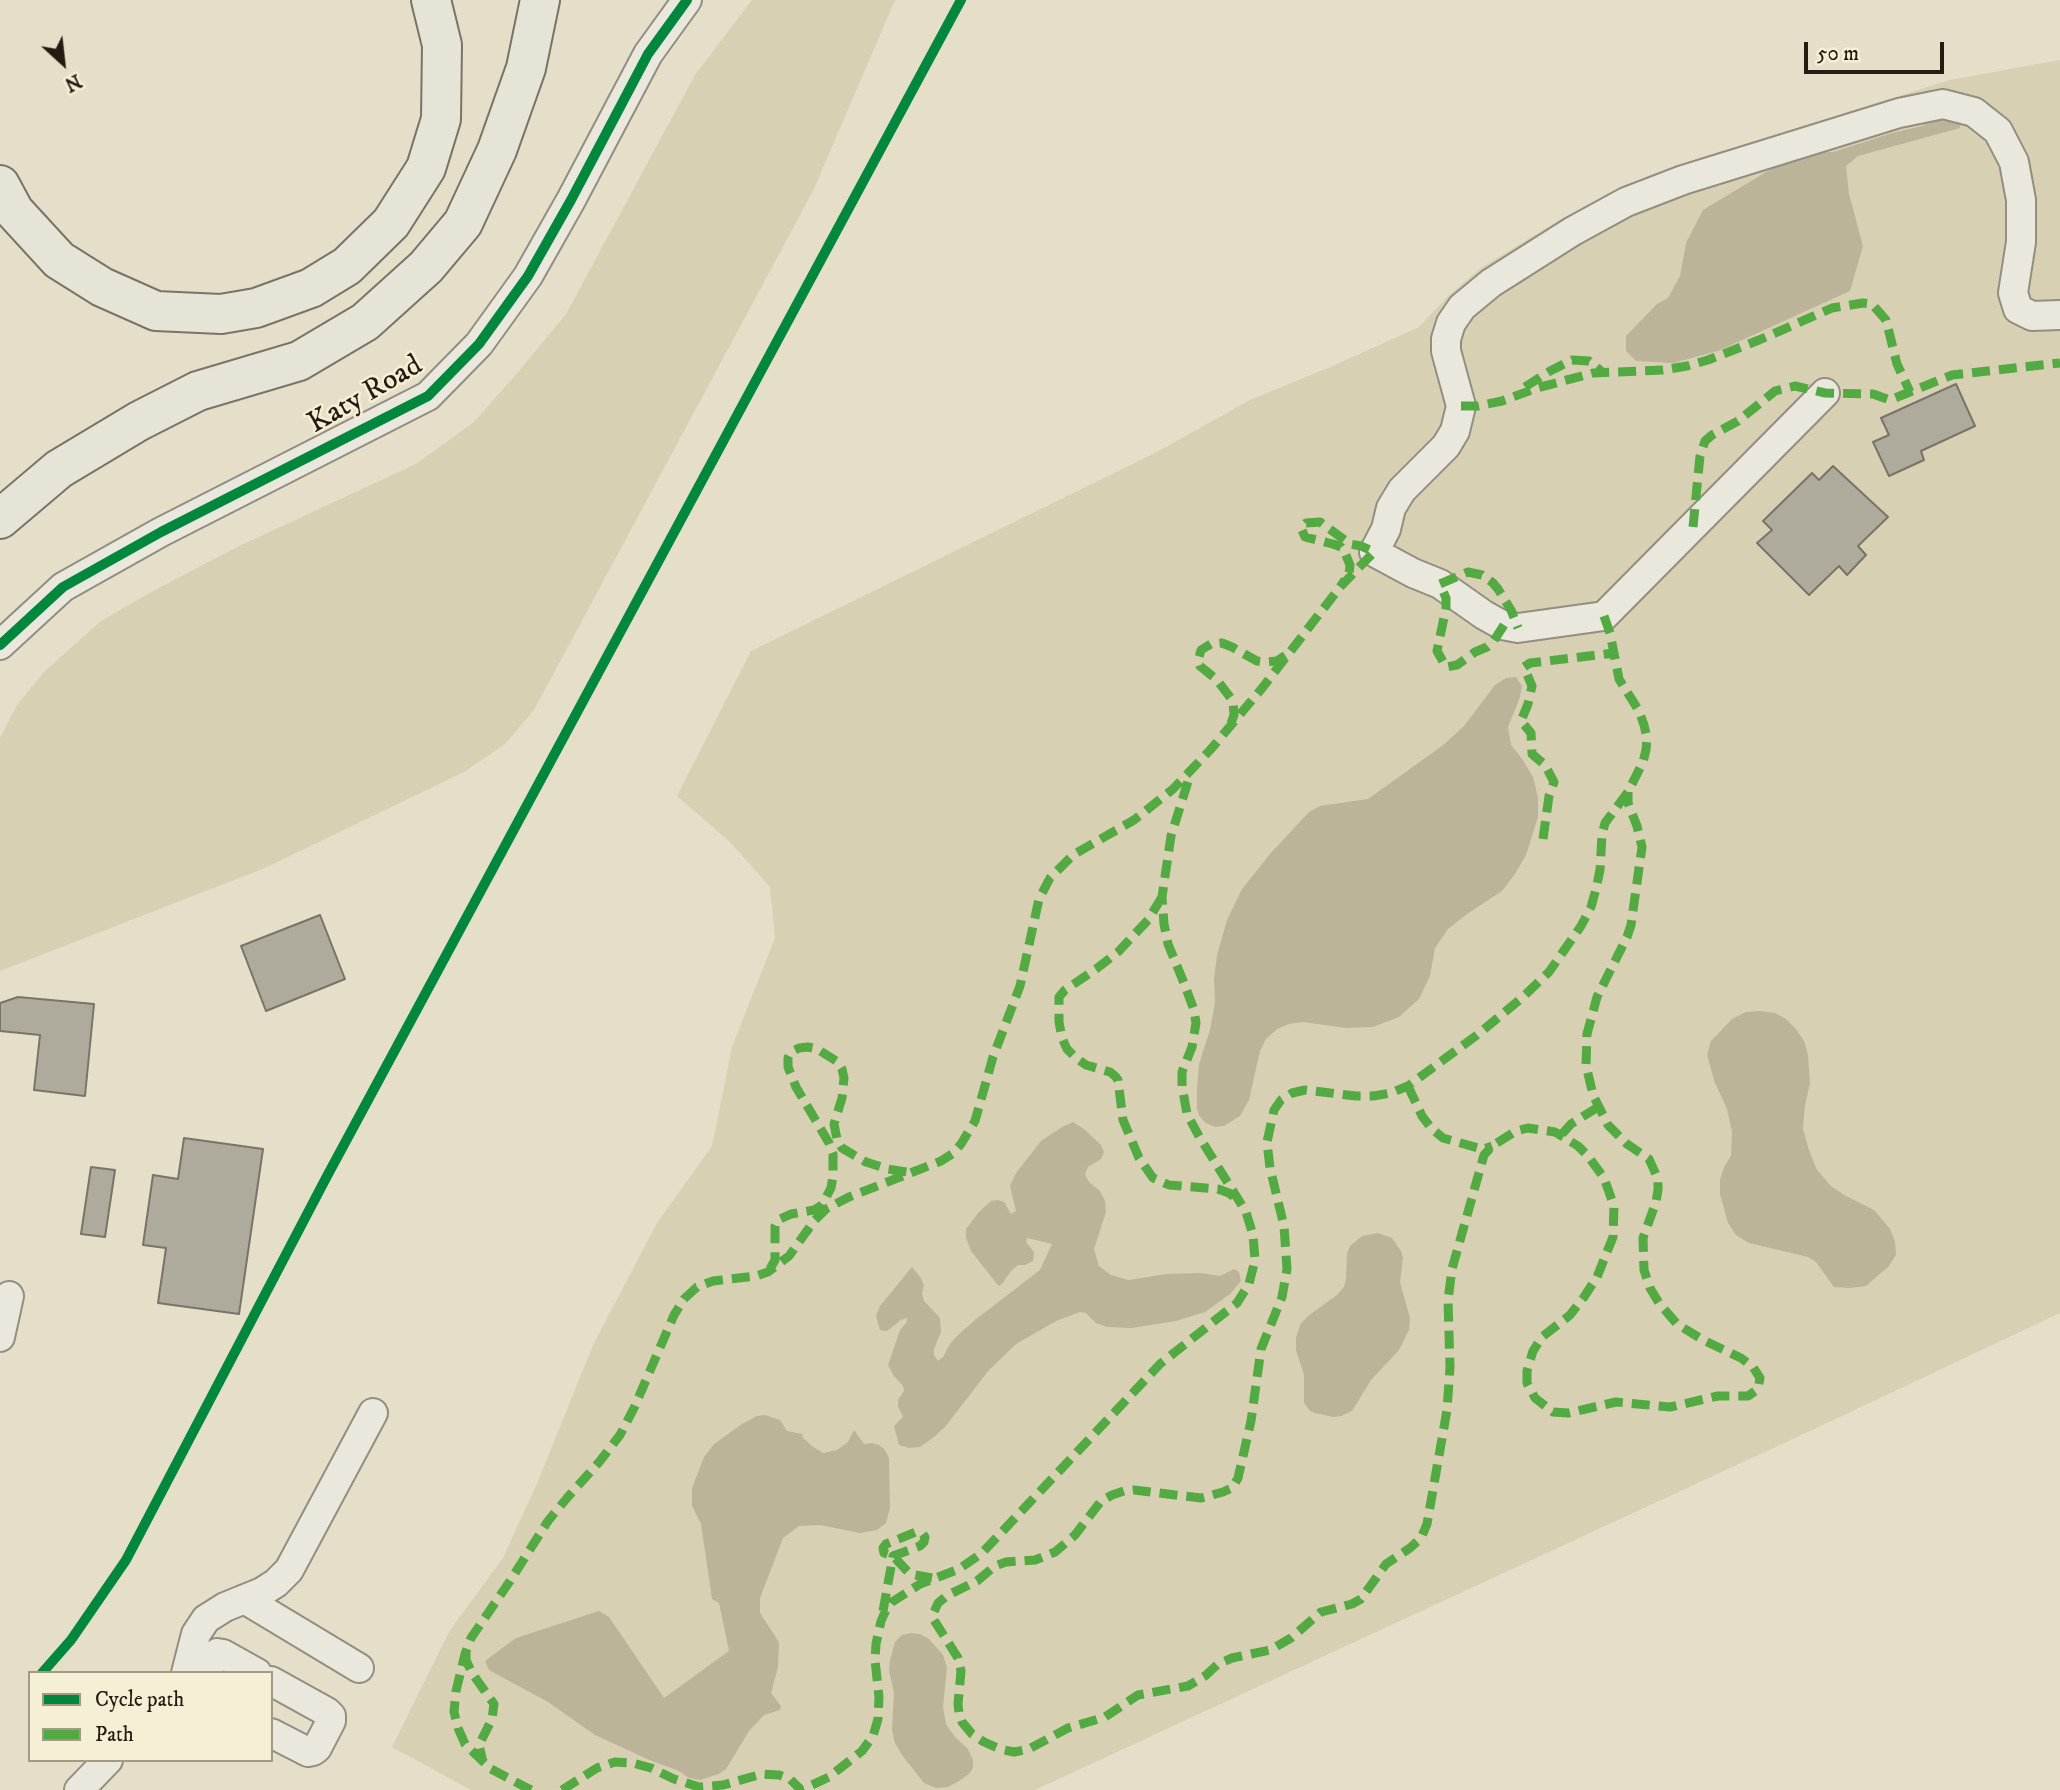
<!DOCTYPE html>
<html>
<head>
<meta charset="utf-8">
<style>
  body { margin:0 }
  #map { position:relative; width:2060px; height:1790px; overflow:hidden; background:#e5dfc9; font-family:"IM FELL DW Pica",serif }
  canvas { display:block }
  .legend { position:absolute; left:28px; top:1671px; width:245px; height:91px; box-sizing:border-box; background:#f5efd5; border:2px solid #a29a87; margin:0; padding:9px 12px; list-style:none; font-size:21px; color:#261b12 }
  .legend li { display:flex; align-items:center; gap:14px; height:35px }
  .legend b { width:35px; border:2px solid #a29a87 }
  .north { position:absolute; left:28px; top:28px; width:70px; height:70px; -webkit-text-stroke:5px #f5efd5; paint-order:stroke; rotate:153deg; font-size:19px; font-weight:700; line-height:28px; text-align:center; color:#261b12 }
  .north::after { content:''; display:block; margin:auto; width:24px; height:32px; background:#261b12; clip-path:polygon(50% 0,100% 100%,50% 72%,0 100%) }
  .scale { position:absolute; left:1804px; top:42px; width:140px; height:32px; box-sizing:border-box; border:4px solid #261b12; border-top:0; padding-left:9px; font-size:21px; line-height:24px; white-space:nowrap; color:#261b12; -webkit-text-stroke:5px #f5efd5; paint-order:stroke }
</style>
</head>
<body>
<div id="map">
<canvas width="2060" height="1790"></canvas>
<ul class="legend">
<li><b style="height:9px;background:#00873e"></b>Cycle path</li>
<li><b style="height:9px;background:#53a942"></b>Path</li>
</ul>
<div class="north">N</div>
<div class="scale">50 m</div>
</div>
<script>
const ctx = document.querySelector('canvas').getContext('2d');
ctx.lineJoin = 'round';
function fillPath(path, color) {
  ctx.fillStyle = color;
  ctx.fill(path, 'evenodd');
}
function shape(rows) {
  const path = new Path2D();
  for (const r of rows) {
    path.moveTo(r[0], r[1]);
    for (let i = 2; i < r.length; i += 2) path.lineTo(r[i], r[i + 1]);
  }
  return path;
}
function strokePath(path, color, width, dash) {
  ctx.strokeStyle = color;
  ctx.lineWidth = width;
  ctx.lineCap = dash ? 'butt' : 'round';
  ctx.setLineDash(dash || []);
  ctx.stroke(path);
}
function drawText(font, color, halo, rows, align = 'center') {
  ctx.font = font + ' "IM FELL DW Pica",serif';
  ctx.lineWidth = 5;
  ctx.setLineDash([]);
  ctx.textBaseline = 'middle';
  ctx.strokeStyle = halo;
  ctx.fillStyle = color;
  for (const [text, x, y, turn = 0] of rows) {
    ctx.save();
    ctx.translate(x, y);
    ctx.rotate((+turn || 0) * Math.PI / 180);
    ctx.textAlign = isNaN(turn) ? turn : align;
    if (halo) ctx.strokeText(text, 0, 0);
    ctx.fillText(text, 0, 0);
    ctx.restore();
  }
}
const green = shape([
  [752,0,895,0,813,191,534,710,505,744,464,772,265,868,0,971,0,738,17,705,44,672,101,621,153,591,237,547,416,464,474,422,519,371,566,314,695,75],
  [2060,60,2060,1313,1808,1432,1035,1790,471,1790,392,1747,450,1630,503,1558,539,1479,593,1345,657,1223,712,1146,732,1047,775,938,770,887,729,841,677,796,751,651,1157,452,1250,400,1335,365,1419,327,1449,295,1482,267,1561,219,1633,185,1705,157,1950,80]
]);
const water = shape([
  [1947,114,1962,116,1960,128,1858,156,1846,166,1849,194,1863,246,1850,291,1718,351,1673,363,1636,361,1626,351,1626,336,1657,304,1668,298,1680,276,1686,243,1703,210,1771,169,1811,152,1833,152,1892,133,1922,126],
  [1516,677,1522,686,1520,697,1508,727,1511,745,1523,760,1533,777,1538,797,1538,817,1526,855,1515,874,1502,891,1467,914,1448,929,1435,948,1430,976,1419,999,1399,1017,1373,1027,1346,1028,1303,1022,1289,1024,1277,1029,1266,1039,1260,1051,1249,1100,1240,1116,1224,1126,1215,1127,1206,1123,1200,1117,1197,1109,1197,1087,1199,1064,1210,1030,1215,1002,1214,979,1217,955,1227,920,1242,889,1270,854,1309,812,1320,806,1368,799,1442,746,1464,726,1495,685,1506,678],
  [1761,1011,1775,1013,1786,1019,1796,1029,1804,1041,1808,1055,1810,1083,1805,1105,1803,1129,1809,1150,1817,1170,1831,1186,1846,1196,1874,1210,1890,1229,1895,1241,1896,1255,1889,1266,1866,1286,1850,1288,1834,1287,1816,1262,1808,1257,1749,1243,1736,1235,1728,1223,1720,1194,1720,1180,1724,1167,1731,1156,1732,1132,1727,1109,1715,1083,1707,1055,1711,1041,1732,1019,1746,1012],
  [1073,1122,1084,1129,1101,1145,1104,1152,1101,1159,1088,1167,1085,1174,1089,1182,1100,1191,1105,1201,1106,1212,1094,1249,1099,1266,1111,1275,1129,1280,1166,1274,1201,1273,1220,1276,1234,1269,1239,1272,1241,1281,1230,1294,1205,1312,1176,1321,1132,1328,1107,1327,1096,1323,1086,1313,1080,1312,1056,1321,1016,1344,989,1370,945,1427,934,1437,920,1447,909,1448,899,1445,894,1426,903,1417,898,1406,898,1400,904,1391,903,1386,894,1376,888,1365,900,1330,907,1322,907,1318,901,1320,887,1331,880,1330,876,1316,880,1306,912,1267,921,1278,924,1286,922,1293,924,1301,940,1318,941,1332,934,1349,934,1355,938,1361,943,1357,950,1344,958,1335,975,1320,1040,1270,1052,1244,1027,1238,1026,1242,1034,1252,1033,1261,1025,1265,1018,1265,1011,1271,1002,1284,999,1286,997,1284,971,1251,966,1238,966,1229,979,1212,991,1201,998,1200,1004,1202,1011,1214,1016,1211,1010,1186,1016,1173,1041,1141,1062,1127],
  [1378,1233,1392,1238,1401,1251,1403,1258,1400,1282,1410,1318,1409,1330,1399,1350,1371,1380,1352,1411,1341,1416,1333,1417,1315,1413,1310,1411,1304,1403,1304,1375,1296,1350,1296,1337,1300,1325,1308,1316,1337,1295,1344,1287,1346,1278,1347,1254,1350,1246,1362,1236],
  [765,1415,780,1420,787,1431,802,1434,803,1438,812,1446,823,1453,837,1450,848,1442,854,1430,864,1444,872,1443,879,1445,885,1450,889,1458,890,1508,886,1523,877,1530,860,1533,820,1525,799,1526,783,1538,760,1598,760,1613,779,1642,778,1667,771,1693,781,1706,780,1710,764,1715,749,1731,726,1769,719,1774,700,1780,689,1778,679,1771,647,1759,595,1735,548,1702,489,1670,485,1661,516,1638,599,1611,609,1617,664,1698,729,1651,719,1603,712,1599,701,1524,692,1506,692,1488,704,1457,714,1444,742,1424,757,1416],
  [911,1633,920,1634,929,1639,943,1655,947,1667,943,1707,946,1724,955,1737,968,1749,973,1760,973,1768,969,1774,959,1781,948,1787,936,1788,924,1783,902,1755,895,1743,892,1730,894,1693,889,1670,890,1660,895,1642,902,1635]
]);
const building = shape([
  [1956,384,1975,426,1921,451,1924,460,1889,476,1873,442,1889,435,1881,418,1956,384],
  [1833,466,1888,517,1858,546,1866,555,1847,575,1839,566,1809,595,1757,543,1772,530,1763,521,1812,473,1819,480,1833,466],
  [320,915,345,979,266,1011,241,946,320,915],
  [18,997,94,1004,85,1096,34,1090,40,1035,0,1031,0,1003,18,997],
  [184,1138,263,1149,239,1314,158,1303,166,1248,143,1245,153,1175,178,1179,184,1138],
  [91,1167,115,1170,105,1237,81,1234,91,1167]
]);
const minor = shape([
  [1825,393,1604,616,1518,628,1502,625,1484,615,1440,584,1413,573,1374,552,1386,529,1391,508,1402,490,1446,446,1455,431,1461,406,1446,351,1446,339,1451,323,1462,307,1491,283,1573,231,1626,202,1683,180,1899,113,1943,104,1974,112,1998,131,2014,162,2021,200,2021,242,2013,293,2018,309,2032,316,2060,315],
  [0,645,63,587,161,532,428,396,479,344,528,276,571,200,648,54,687,0],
  [0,1337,9,1296],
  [246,1600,359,1668],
  [186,1673,196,1634,206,1619,225,1607,262,1592,276,1583,289,1570,373,1413],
  [206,1673,217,1653,223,1654,257,1673],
  [271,1681,327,1712,331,1716,331,1721,317,1748,313,1751,308,1752,271,1733],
  [79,1790,108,1760]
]);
const highway = shape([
  [0,185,14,211,59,260,102,287,156,311,221,314,256,308,311,288,347,266,391,223,426,168,441,119,442,45,431,0],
  [0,519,59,469,139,421,198,391,299,361,365,322,426,267,463,223,497,150,526,68,540,0]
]);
const quiet = shape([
  [1525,387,1550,371,1572,360,1589,361,1602,372],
  [1461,406,1478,406,1502,401,1537,388,1593,373,1663,370,1687,366,1708,360,1759,340,1832,308,1863,303,1872,304,1886,320,1897,364,1910,392],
  [1693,527,1700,456,1705,441,1712,435,1738,421,1775,391,1795,386,1825,393,1873,394,1890,400,1952,375,2060,363],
  [1604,616,1610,633,1619,679,1639,711,1644,725,1647,738,1646,750,1643,762,1628,792,1605,823,1602,835,1600,870,1596,889,1591,907,1581,926,1549,972,1523,997,1477,1035,1408,1086,1391,1093,1373,1096,1356,1096,1305,1090,1292,1093,1281,1100,1274,1110,1267,1142,1270,1168,1284,1226,1287,1269,1282,1297,1261,1349,1251,1421,1238,1478,1232,1488,1223,1492,1201,1498,1134,1490,1124,1491,1112,1495,1101,1501,1075,1535,1055,1552,1035,1560,1006,1562,995,1566,977,1581,948,1595,938,1603,934,1612,934,1620,958,1658,961,1671,958,1704,959,1713,962,1722,972,1734,984,1742,1000,1749,1014,1752,1029,1749,1068,1728,1105,1717,1138,1695,1188,1686,1205,1676,1218,1664,1232,1658,1270,1650,1291,1638,1321,1612,1352,1604,1361,1599,1386,1564,1410,1548,1421,1538,1427,1524,1447,1410,1450,1367,1448,1300,1452,1269,1484,1155,1492,1146,1516,1131,1528,1128,1555,1132,1578,1146,1588,1156,1604,1178,1614,1206,1613,1237,1597,1277,1584,1297,1570,1315,1542,1337,1533,1351,1527,1371,1527,1383,1535,1398,1553,1412,1568,1413,1616,1402,1670,1407,1718,1396,1748,1396,1758,1389,1760,1378,1753,1367,1741,1358,1703,1340,1677,1324,1659,1303,1650,1288,1644,1270,1643,1238,1656,1202,1658,1190,1658,1179,1649,1159,1627,1144,1608,1125,1593,1095,1586,1065,1587,1034,1597,997,1627,937,1631,925,1642,847,1637,826,1628,803,1628,792],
  [1504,625,1493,642,1487,647,1475,652,1457,665,1446,667,1437,651,1446,608,1446,598,1440,584,1468,572,1482,575,1493,583,1498,589,1511,610,1518,628],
  [1231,723,1234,715,1233,701,1217,680,1200,666,1198,661,1201,650,1211,644,1222,643,1232,647,1257,661,1264,662,1277,661,1286,655],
  [1543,839,1549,796,1554,782,1545,765,1532,754,1531,733,1521,721,1528,704,1532,686,1524,667,1530,663,1614,653],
  [1162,897,1148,920,1118,952,1096,969,1065,990,1059,997,1059,1022,1062,1038,1067,1049,1076,1058,1086,1065,1110,1072,1115,1076,1118,1080,1123,1120,1139,1158,1153,1178,1169,1185,1218,1189,1229,1193,1235,1198],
  [1408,1086,1422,1116,1432,1129,1443,1138,1478,1148,1484,1149,1492,1146],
  [1562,1134,1571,1124,1598,1107],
  [770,1269,775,1260,775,1226,778,1220,791,1214,814,1210,822,1205,831,1188,833,1176,833,1154,829,1143,796,1087,788,1067,788,1058,791,1052,799,1048,808,1047,817,1049,838,1062,842,1069,844,1078,842,1098,834,1124,837,1139,842,1148,866,1162,888,1169,907,1172],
  [883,1611,893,1556,920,1546,924,1542,925,1537,921,1532,916,1532,886,1544,883,1548,884,1553,893,1556,910,1574,932,1578],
  [466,1652,466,1660,472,1673,494,1704,492,1719,479,1745,483,1762],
  [531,1790,491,1769,465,1744,458,1728,454,1712,456,1691,465,1654,471,1638,510,1581,548,1521,567,1498,600,1461,620,1435,634,1408,674,1315,684,1299,697,1287,713,1281,756,1276,768,1272,789,1256,814,1221,826,1209,849,1197,941,1161,952,1154,961,1144,975,1121,993,1057,1020,986,1039,899,1050,878,1073,855,1134,820,1173,789,1211,749,1263,687,1340,587,1374,552,1361,546,1350,544,1320,522,1306,523,1301,528,1305,537,1333,544,1341,547,1345,553,1350,565,1349,574,1340,587],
  [562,1790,597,1768,615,1762,633,1763,651,1768,674,1779,699,1787,723,1785,762,1774,779,1775,790,1779,801,1790,829,1777,862,1751,873,1736,878,1719,879,1697,875,1660,876,1644,881,1621,886,1610,892,1602,920,1584,959,1569,982,1553,1160,1364,1237,1303,1249,1284,1255,1260,1253,1235,1246,1212,1200,1138,1187,1114,1182,1086,1182,1072,1192,1047,1196,1023,1194,1010,1184,983,1168,944,1164,924,1162,897,1171,836,1190,775]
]);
const cycleway = shape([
  [0,645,63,587,161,532,428,396,479,344,528,276,571,200,648,54,687,0],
  [42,1673,71,1640,126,1560,326,1178,961,0]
]);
const streetNames = [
  ["Katy Road",366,396,-30]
];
fillPath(green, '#d8d0b3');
fillPath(water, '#bcb499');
fillPath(building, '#afab9c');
strokePath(building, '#797468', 2);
strokePath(minor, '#928e81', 32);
strokePath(highway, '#797468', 42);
strokePath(minor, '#eae8dc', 28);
strokePath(highway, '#e6e3d7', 38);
strokePath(quiet, '#53a942', 9, [18, 9]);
strokePath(cycleway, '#00873e', 10);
drawText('30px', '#261b12', '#f5efd5', streetNames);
</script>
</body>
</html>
